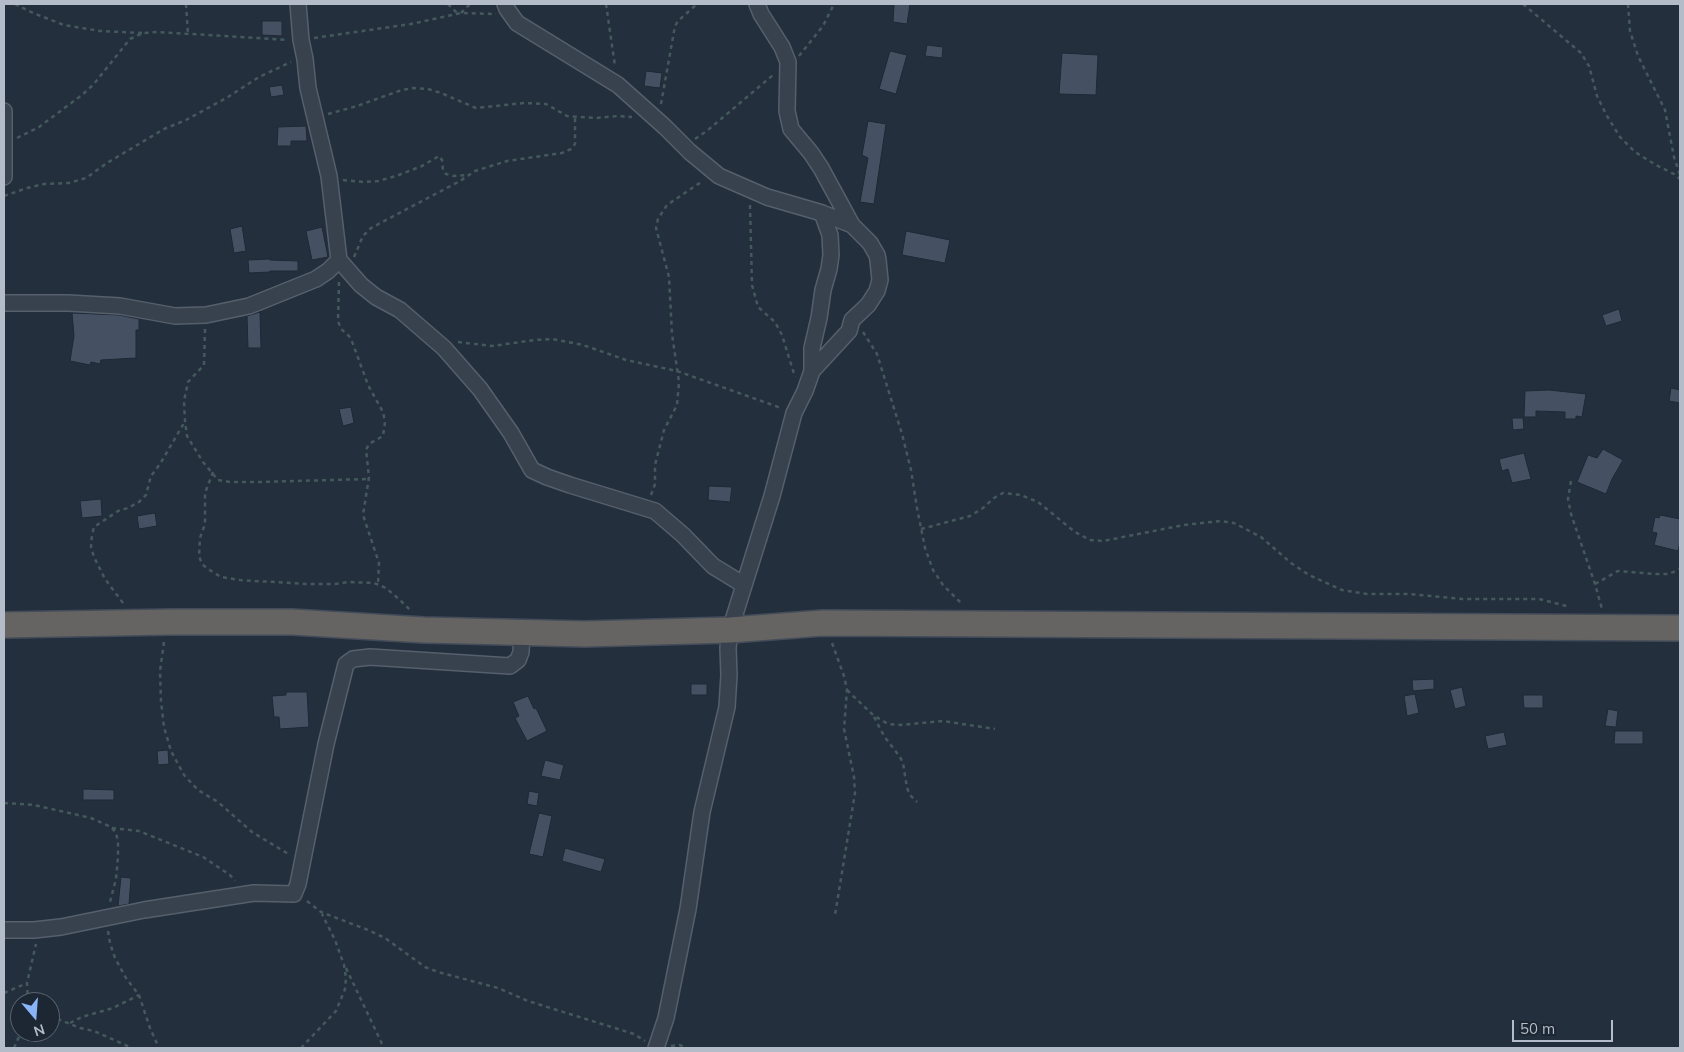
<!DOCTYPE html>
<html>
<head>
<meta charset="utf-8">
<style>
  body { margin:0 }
  #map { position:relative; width:1684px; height:1052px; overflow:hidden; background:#242f3e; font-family:Mulish,sans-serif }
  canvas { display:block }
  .frame { position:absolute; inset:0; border:5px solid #b4bcc9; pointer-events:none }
  .north { position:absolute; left:10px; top:992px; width:50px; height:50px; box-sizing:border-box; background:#1d2633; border:1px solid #59626f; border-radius:50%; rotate:162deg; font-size:14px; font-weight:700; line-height:20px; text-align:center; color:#b4bcc9 }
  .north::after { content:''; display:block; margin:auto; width:18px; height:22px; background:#8ab4f8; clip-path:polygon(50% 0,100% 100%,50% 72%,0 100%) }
  .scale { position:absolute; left:1512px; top:1020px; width:101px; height:22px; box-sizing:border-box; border:2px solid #b4bcc9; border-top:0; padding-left:6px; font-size:15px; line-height:18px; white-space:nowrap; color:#b4bcc9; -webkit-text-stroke:4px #1d2633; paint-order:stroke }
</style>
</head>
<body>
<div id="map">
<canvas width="1684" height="1052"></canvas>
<div class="frame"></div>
<div class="north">N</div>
<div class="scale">50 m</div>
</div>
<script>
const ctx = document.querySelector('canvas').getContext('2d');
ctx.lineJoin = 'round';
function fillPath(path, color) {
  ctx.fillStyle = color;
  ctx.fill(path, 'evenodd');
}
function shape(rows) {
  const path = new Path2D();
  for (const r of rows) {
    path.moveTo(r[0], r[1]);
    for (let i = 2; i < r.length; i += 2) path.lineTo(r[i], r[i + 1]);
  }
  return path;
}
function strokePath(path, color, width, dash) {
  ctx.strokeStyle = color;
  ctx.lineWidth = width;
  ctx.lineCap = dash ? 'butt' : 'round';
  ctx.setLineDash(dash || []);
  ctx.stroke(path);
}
const building = shape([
  [894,4,910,4,907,24,893,22,894,4],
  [262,21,282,21,282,36,262,35,262,21],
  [927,45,943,47,942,58,925,56,927,45],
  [890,51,907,55,896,94,879,89,890,51],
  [1062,53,1098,55,1096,95,1059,94,1062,53],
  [646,71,662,73,660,88,644,86,646,71],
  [282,85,284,95,271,97,269,87,282,85],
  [868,121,886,124,874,204,860,202,868,158,862,155,868,121],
  [306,126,307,141,291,141,291,146,277,146,278,127,306,126],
  [242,226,246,251,234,253,230,229,242,226],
  [322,227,328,257,312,260,306,231,322,227],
  [906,231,950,240,945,263,902,255,906,231],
  [270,259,270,260,298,261,298,271,270,271,270,272,249,273,248,260,270,259],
  [1619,309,1622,321,1606,326,1602,315,1619,309],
  [260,312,261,348,248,348,247,316,260,312],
  [72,313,119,315,139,319,139,330,136,330,136,358,101,360,100,364,91,362,90,365,70,361,74,336,72,313],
  [1671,388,1680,390,1680,403,1669,401,1671,388],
  [1549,390,1586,394,1582,417,1576,416,1576,419,1565,419,1565,412,1536,411,1536,417,1524,417,1525,391,1549,390],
  [351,407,354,423,343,426,339,409,351,407],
  [1512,418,1523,418,1524,429,1513,430,1512,418],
  [1603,449,1623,460,1612,479,1606,494,1577,482,1588,455,1597,458,1603,449],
  [1524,453,1531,479,1512,483,1508,469,1502,471,1499,459,1524,453],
  [709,486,732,487,730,502,708,500,709,486],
  [101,499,102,516,82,518,80,501,101,499],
  [155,513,157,526,139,529,137,516,155,513],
  [1660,515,1680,519,1680,542,1678,551,1654,545,1657,533,1652,532,1655,517,1659,518,1660,515],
  [1434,679,1434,689,1413,691,1412,680,1434,679],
  [691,684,707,684,707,695,691,695,691,684],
  [1462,687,1466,706,1455,709,1450,690,1462,687],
  [286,692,307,692,309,727,280,729,279,717,274,717,272,696,286,695,286,692],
  [1415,694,1419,713,1407,716,1404,696,1415,694],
  [1523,695,1543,695,1543,708,1524,708,1523,695],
  [528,696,534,709,536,708,547,731,527,741,515,718,519,716,513,702,528,696],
  [1608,709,1618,711,1616,727,1605,726,1608,709],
  [1615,731,1643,731,1643,744,1614,744,1615,731],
  [1504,732,1507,745,1488,749,1485,736,1504,732],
  [168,750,169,764,158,765,157,751,168,750],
  [545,760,564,765,560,780,541,776,545,760],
  [83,789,114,790,114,800,83,800,83,789],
  [529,791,539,793,537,806,527,804,529,791],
  [539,813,552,816,543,857,529,854,539,813],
  [565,848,605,859,601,872,562,861,565,848],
  [121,877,131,878,129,904,118,906,121,877]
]);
const path = shape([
  [15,4,33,13,64,25,100,31,142,33],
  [186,4,188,34],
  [448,4,457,13],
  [606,4,615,66],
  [1523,4,1581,53,1589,66,1597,96,1607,116,1620,137,1635,152,1656,165,1674,174,1680,179],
  [1628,4,1630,31,1638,56,1665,110,1674,157,1680,175],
  [461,13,470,4],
  [314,38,411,24,461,13,496,14],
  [799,56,823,26,834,4],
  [661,104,675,26,678,21,697,4],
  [328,114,357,106,399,91,412,88,428,89,441,93,476,108,524,103,546,104,567,116,596,118,618,116,632,117],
  [17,138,39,127,82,95,93,85,130,39,143,33,158,32,288,40],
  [695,139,708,130,773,75],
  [343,180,363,182,378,181,396,176,422,166,439,156,442,160,443,170,446,174,454,176,468,175],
  [4,196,27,188,44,184,69,183,86,178,107,163,164,129,186,120,228,97,259,77,291,62],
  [750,205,752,285,758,307,775,322,782,335,795,377],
  [354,257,363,236,371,228,460,181,475,171,507,161,562,153,571,149,575,144,575,116],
  [339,282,338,321,341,329,349,336,353,344,368,385,383,412,385,422,383,436,369,444,366,450,369,477,363,515,379,563,378,584],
  [205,329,204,365,188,382,184,401,185,421,187,436,203,462,218,480,230,482,258,482,369,479],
  [863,332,877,354,902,434,911,470,917,508,925,548,933,570,943,585,962,604],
  [458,342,492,346,535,340,552,339,568,342,583,345,626,360,677,371,781,408],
  [213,472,205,493,205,524,200,538,199,556,202,564,208,569,221,577,240,580,306,584,335,584,349,582,374,583,386,588,400,600,411,611],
  [1571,481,1568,499,1571,514,1595,584,1602,609],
  [651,495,655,484,655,465,664,430,677,405,679,382,672,334,669,277,656,228,658,219,667,205,698,184,704,182],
  [921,529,970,516,983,508,994,498,1003,493,1021,495,1038,502,1075,532,1090,540,1103,541,1184,525,1220,521,1234,523,1261,537,1291,563,1309,575,1342,590,1367,594,1409,594,1462,599,1539,599,1570,607],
  [1595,584,1618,571,1655,574,1669,574,1680,569],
  [123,603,105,579,94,557,91,547,92,535,94,527,118,511,128,508,139,502,146,495,151,476,160,464,184,423],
  [164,642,160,671,161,701,164,727,171,751,184,775,198,790,218,802,252,832,290,855],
  [832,643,844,676,847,690,844,729,854,777,855,793,835,915],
  [847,690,873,715,888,724,901,725,943,721,995,729],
  [874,717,884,736,900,757,903,763,907,788,910,795,917,802],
  [4,803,34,805,91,818,111,827,116,833,118,842,118,857,116,879,110,902],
  [112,828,139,831,203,857,230,875,235,881],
  [307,901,321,912,368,930,385,938,425,967,438,972,498,988,528,1001,634,1034,645,1041],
  [108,931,110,943,115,958,126,978,139,995,150,1028,159,1048],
  [346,968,384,1048],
  [4,993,27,983],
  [28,1002,27,983,36,944],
  [50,1016,80,1028,94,1031,132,1048],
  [70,1023,82,1017,113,1008,139,995],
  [671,1046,680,1045,686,1048],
  [14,1048,21,1032],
  [301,1048,336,1011,345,989,346,978,344,965,335,940,322,914]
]);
const minor = shape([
  [298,4,301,40,305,59,308,88,329,176,339,260,361,285,376,297,400,310,444,348,480,389,511,433,532,470,547,477,570,485,655,511,683,535,713,566,744,585],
  [505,4,507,9,517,23,618,85,665,127,690,152,719,176,767,197,822,213,852,225,870,243,877,255,878,260,880,280,877,291,868,305,852,320,849,331,812,371,805,391,794,413,772,496,730,630,728,648,729,675,727,707,702,812,688,909,666,1018,656,1048],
  [757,4,761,14,782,47,788,62,787,111,791,129,811,153,821,168,852,225],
  [4,111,4,177],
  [4,303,68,303,120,306,175,316,206,315,249,306,316,279,328,271,339,260],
  [812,371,812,348,819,318,823,290,829,269,831,255,830,235,822,213],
  [4,930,34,930,61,927,144,910,254,893,294,894,298,884,326,744,346,664,353,659,370,657,510,666,518,660,521,652,522,632]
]);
const trunk = shape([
  [4,625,171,622,292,622,424,630,585,634,730,630,823,623,1680,628]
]);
fillPath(building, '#455162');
strokePath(building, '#1f2835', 1);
strokePath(minor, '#565f6c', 18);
strokePath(trunk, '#434c59', 28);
strokePath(path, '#44595c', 2.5, [4, 4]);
strokePath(minor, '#38414e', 15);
strokePath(trunk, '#656462', 25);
</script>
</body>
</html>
